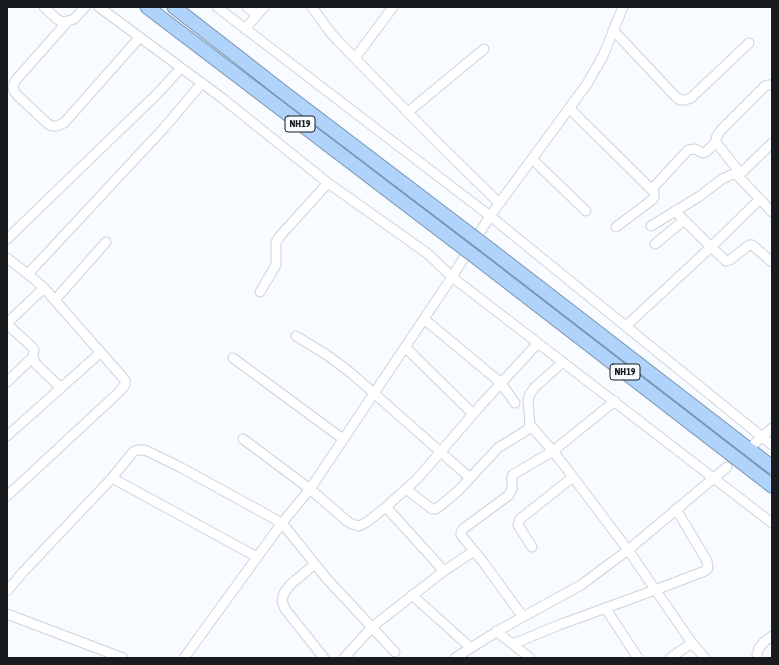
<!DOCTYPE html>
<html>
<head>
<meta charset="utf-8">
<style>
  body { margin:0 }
  #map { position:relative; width:779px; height:665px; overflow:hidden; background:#f8fbff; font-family:"Asap Condensed",sans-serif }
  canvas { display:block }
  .frame { position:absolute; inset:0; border:8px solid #191c1f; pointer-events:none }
</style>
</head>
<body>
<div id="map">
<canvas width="779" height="665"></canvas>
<div class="frame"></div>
</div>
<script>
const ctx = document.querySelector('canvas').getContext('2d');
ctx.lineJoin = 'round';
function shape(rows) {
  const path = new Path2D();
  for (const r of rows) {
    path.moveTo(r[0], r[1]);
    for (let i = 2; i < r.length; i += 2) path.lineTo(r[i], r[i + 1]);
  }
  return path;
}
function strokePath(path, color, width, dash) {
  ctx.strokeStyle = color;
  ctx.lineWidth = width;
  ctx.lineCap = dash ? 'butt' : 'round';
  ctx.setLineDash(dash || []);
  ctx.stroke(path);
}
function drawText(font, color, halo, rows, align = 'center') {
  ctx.font = font + ' "Asap Condensed",sans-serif';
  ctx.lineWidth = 3;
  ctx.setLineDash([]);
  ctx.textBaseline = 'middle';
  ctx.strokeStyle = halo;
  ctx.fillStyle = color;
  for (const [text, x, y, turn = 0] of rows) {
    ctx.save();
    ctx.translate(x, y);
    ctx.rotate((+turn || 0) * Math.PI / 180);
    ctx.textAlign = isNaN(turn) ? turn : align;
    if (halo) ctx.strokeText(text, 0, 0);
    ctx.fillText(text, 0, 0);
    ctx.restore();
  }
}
const minor = shape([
  [44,7,58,20,63,22,68,21,74,19,85,7],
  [99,7,222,98,328,183,428,254,452,277,772,523],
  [217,7,490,216,772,445],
  [247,7,257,15],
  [312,7,330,32,338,41,438,143,499,203],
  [68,21,15,81,13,86,14,91,18,96,48,124,52,126,57,126,64,123,140,37],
  [245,29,264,7],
  [613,30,675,96,680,100,685,100,691,98,749,43],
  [355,58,393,7],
  [569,108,654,192,654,197,652,200,616,227],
  [408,112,484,49],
  [532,159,586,211],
  [740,173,716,142,716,138,721,130,765,86,768,85,772,85],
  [738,176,772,143],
  [652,189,688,150,695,149,703,153,706,152,716,142],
  [675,211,711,247,726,261,730,260,749,245,752,245,772,262],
  [651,226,700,196,722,179,733,174,738,176,772,212],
  [7,239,157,94,181,68],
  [655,244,684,220],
  [7,258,34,279,44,288,125,380,125,385,118,393,7,496],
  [28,274,164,128,202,83],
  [260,292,276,265,276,242,280,236,328,183],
  [55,300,106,242],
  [424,319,501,383,515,403],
  [7,323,44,288],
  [7,324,32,347,34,350,33,357,36,364,61,388],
  [626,326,711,247,760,199],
  [296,336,327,355,351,373,470,478],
  [405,347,473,414],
  [233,358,343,439],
  [7,382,33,357],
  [530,425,553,451,573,477,628,550,692,643,705,658],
  [7,436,100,353],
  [243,439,310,489,347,521,352,524,359,526,367,522,386,507,417,479,481,405,538,343],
  [754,444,772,428],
  [112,478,257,557],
  [406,489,432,509,436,509,440,506,458,491,498,448,527,430,530,425,528,400,530,394,534,388,563,362],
  [386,507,444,571],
  [532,547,518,525,520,519,573,477],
  [315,564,291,584,284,593,282,601,285,609,324,658],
  [7,591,24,571,112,478,133,452,137,450,145,450,180,467,282,523,327,579,395,652],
  [412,595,471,648],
  [606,609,638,658],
  [7,614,123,658],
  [523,617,483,562,461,535,461,532,463,529,509,495,512,489,512,476,514,474,553,451,615,401],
  [496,631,530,658],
  [513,644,559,625,655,590,705,571,708,568,707,561,676,509],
  [184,658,282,523,310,489,452,277,490,216,587,84,603,56,623,7],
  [344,658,372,627,444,571,474,551],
  [455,658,501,629,581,585,628,550,727,467],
  [670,658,692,643],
  [758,658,757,654,759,648,764,642,772,636]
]);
const highway = shape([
  [147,7,453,240],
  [174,7,283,92,462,228],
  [487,247,772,467],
  [478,259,772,486]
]);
const highwayBridge = shape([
  [462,228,487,247],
  [453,240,478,259]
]);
const shields = [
  [300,124,30],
  [625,372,30]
];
const shieldNames = [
  ["NH19",300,124],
  ["NH19",625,372]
];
strokePath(minor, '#ccd4dc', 11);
strokePath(highway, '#7a93ae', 15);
strokePath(minor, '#fff', 9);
strokePath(highway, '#afd3fb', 13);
strokePath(highwayBridge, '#7a93ae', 15, []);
strokePath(highwayBridge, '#afd3fb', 13);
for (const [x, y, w] of shields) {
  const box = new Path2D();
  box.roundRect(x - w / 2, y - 8, w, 16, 3);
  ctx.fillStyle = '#f8fbff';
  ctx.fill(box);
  strokePath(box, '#191c1f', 1);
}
drawText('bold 10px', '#191c1f', null, shieldNames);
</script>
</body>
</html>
